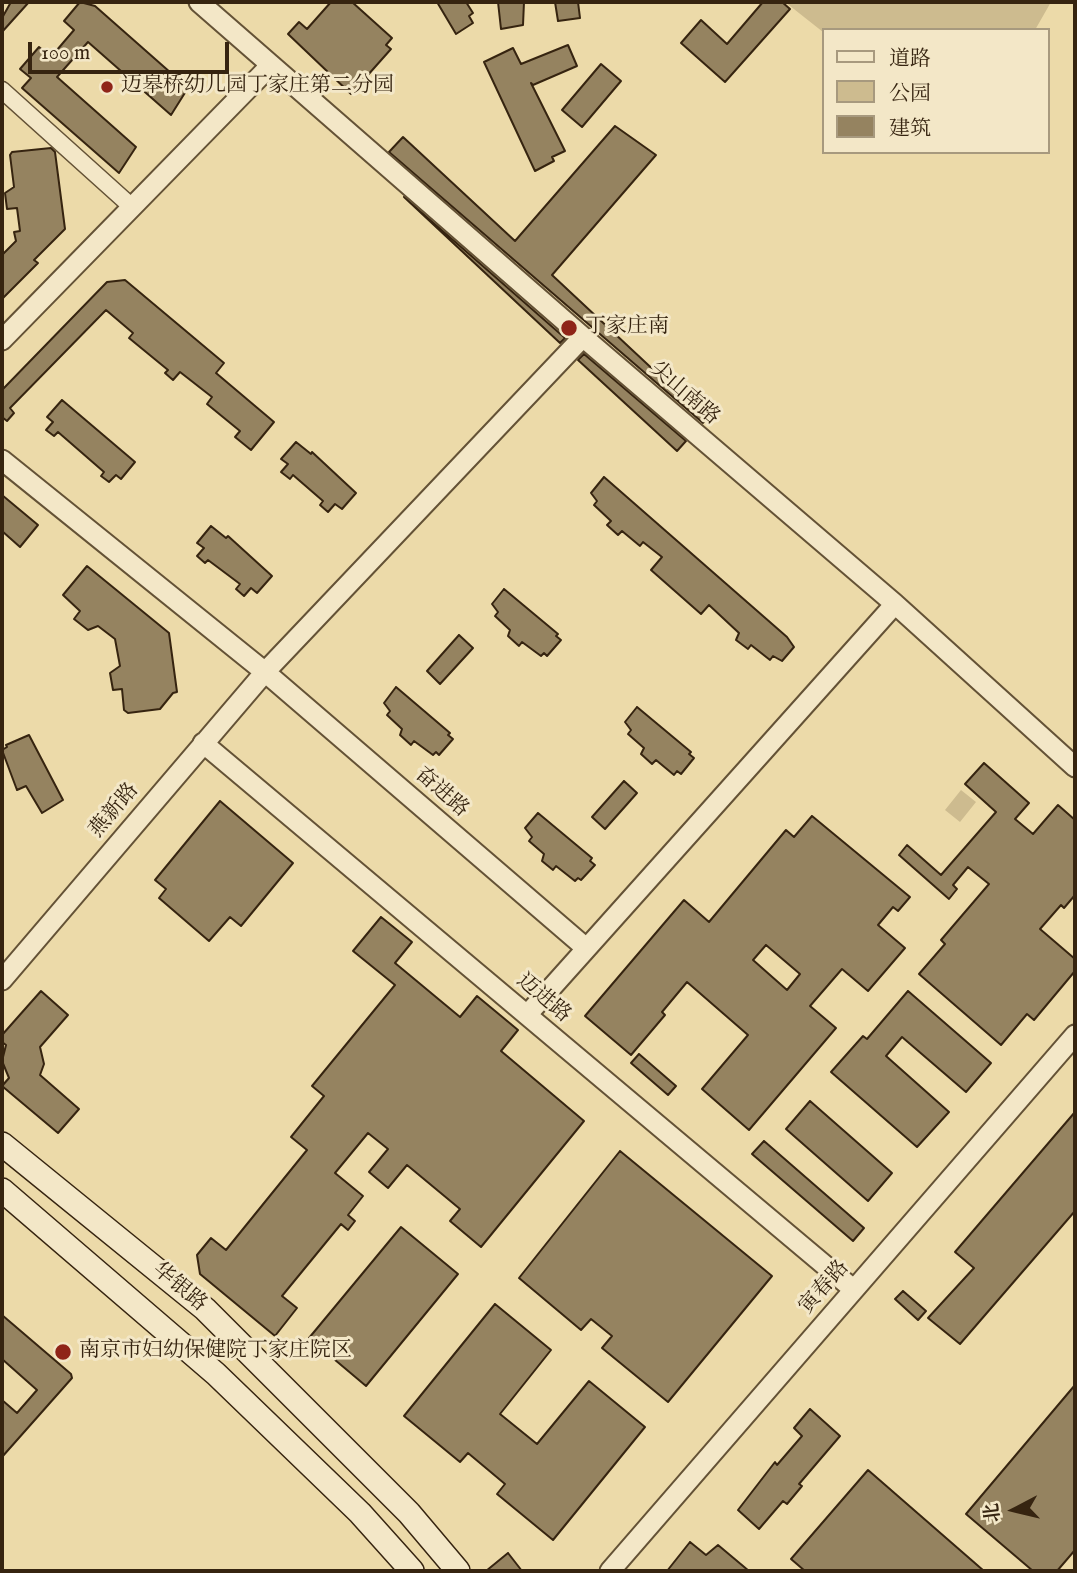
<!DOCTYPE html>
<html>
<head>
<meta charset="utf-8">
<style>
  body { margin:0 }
  #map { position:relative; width:1077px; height:1573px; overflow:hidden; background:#ecdaa9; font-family:"IM FELL English","Noto Serif SC",serif }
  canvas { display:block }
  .frame { position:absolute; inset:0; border:4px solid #362410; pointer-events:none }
  .legend { position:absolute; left:822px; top:28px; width:228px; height:126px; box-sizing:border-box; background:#f3e7c7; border:2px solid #a7997e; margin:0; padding:9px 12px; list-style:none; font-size:21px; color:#362410 }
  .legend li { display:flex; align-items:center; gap:14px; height:35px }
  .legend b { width:35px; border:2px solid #a7997e }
  .north { position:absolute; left:979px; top:1475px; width:70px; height:70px; -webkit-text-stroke:5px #f3e7c7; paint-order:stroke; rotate:263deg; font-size:19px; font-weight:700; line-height:28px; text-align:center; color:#362410 }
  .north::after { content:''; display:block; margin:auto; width:24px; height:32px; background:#362410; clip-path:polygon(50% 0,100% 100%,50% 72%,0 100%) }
  .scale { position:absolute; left:28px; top:42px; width:201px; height:32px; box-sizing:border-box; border:4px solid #362410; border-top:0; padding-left:9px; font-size:21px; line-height:24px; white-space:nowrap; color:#362410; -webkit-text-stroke:5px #f3e7c7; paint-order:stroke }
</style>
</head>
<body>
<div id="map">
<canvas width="1077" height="1573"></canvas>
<div class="frame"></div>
<ul class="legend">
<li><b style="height:9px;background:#f3e7c7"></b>道路</li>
<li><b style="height:19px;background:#cdbb8f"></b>公园</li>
<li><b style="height:19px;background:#958360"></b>建筑</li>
</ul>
<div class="north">北</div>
<div class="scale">100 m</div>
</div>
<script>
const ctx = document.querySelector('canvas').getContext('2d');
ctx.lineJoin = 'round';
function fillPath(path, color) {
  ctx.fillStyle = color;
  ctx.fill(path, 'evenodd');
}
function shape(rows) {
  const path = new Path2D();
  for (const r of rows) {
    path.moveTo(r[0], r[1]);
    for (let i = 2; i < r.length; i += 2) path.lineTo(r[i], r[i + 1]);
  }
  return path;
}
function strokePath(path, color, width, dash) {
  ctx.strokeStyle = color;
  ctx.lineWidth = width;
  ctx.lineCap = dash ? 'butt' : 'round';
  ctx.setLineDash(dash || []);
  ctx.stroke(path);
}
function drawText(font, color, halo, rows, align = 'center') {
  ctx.font = font + ' "IM FELL English","Noto Serif SC",serif';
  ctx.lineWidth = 6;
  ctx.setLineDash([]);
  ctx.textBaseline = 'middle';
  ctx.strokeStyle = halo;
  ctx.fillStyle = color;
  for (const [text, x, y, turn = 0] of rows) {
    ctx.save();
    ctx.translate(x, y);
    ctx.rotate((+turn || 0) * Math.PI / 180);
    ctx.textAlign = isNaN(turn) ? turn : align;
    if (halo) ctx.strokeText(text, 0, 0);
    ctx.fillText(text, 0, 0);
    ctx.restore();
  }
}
const green = shape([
  [785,2,1051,2,1035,30,823,30,823,32],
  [961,790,976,802,960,822,945,810]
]);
const building = shape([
  [11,2,29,2,2,32,2,18,11,2],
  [80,2,95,6,188,88,171,115,88,42,57,77,136,147,119,173,22,88,31,78,20,69,39,47,51,57,74,30,64,21,80,2],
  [331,2,352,2,392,38,386,45,391,49,351,94,288,34,299,22,307,29,331,2],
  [437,2,466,2,473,13,469,16,473,23,456,34,437,2],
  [498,2,524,2,523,25,501,29,498,2],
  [555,2,578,2,580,18,558,21,555,2],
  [763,2,782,2,790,9,725,82,681,43,701,20,727,44,763,2],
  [568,45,577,66,533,85,531,83,565,151,552,157,554,161,535,171,484,62,513,48,521,64,568,45],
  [601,64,621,81,582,127,562,110,601,64],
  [615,126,656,155,552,275,706,419,703,423,389,152,403,137,515,241,615,126],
  [51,148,55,152,65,229,34,260,38,263,2,299,2,255,16,241,14,232,20,231,17,208,7,209,5,193,14,187,10,155,12,152,51,148],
  [404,197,565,338,560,343,404,197],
  [125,280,224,363,216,373,274,422,251,450,235,437,240,431,207,404,212,397,180,372,173,380,165,373,168,370,129,338,133,333,106,310,10,408,14,413,7,421,2,417,2,390,107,282,125,280],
  [584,354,686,441,677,451,578,360,584,354],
  [62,400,135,462,121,479,116,475,109,482,101,476,104,472,58,432,54,436,46,430,53,422,47,417,62,400],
  [296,442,311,454,312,452,356,493,342,509,335,504,328,512,320,505,323,501,293,475,290,479,281,472,288,464,281,459,296,442],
  [604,477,787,637,794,647,782,661,773,656,770,660,751,645,748,649,736,640,739,633,709,605,701,614,651,570,662,557,643,542,640,546,622,531,618,535,607,525,611,521,594,505,597,501,591,493,604,477],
  [2,495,38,525,20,547,2,531,2,495],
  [211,526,226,538,228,536,272,576,257,593,251,588,244,596,236,589,240,584,208,560,205,563,197,556,204,548,197,543,211,526],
  [87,566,169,633,177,692,173,693,160,709,128,713,124,710,122,689,113,690,110,673,120,666,115,639,98,626,88,630,74,619,80,611,63,595,87,566],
  [504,589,558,634,556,636,561,640,547,656,544,653,541,656,522,642,519,646,508,636,510,630,495,616,498,612,492,604,504,589],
  [459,635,473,648,440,684,427,671,459,635],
  [396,687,450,733,448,735,453,739,439,755,436,752,433,755,414,741,411,745,400,735,402,729,387,715,390,711,384,703,396,687],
  [637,707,691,752,689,754,694,758,681,774,677,771,674,775,656,760,652,764,641,754,644,748,628,734,631,730,625,722,637,707],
  [29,735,63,800,42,813,26,786,17,790,2,750,7,747,6,745,29,735],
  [984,763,1029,803,1015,819,1033,834,1058,805,1075,820,1075,895,1064,908,1061,905,1040,929,1075,959,1075,971,1034,1020,1027,1014,1001,1045,919,974,945,944,941,940,989,884,968,867,953,885,957,889,949,899,899,855,907,845,941,875,996,812,965,784,984,763],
  [624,781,637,793,605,829,592,817,624,781],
  [220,801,293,863,241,926,230,917,209,941,159,898,166,889,155,880,220,801],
  [538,813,592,858,590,861,595,865,581,880,578,878,575,881,556,866,553,870,542,861,544,854,529,841,532,837,525,828,538,813],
  [812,816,910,897,898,911,893,907,878,925,905,948,868,991,842,969,810,1006,836,1028,749,1130,702,1089,748,1035,687,982,662,1012,665,1015,631,1055,585,1016,684,900,709,922,786,830,794,837,812,816],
  [766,945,800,974,787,990,753,960,766,945],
  [381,917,412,942,395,963,460,1017,477,996,518,1030,501,1051,584,1121,481,1247,450,1221,460,1209,407,1165,388,1188,369,1172,388,1149,368,1133,335,1173,363,1196,348,1215,355,1221,348,1230,341,1224,282,1296,297,1308,275,1336,200,1274,197,1255,211,1238,226,1250,307,1150,291,1137,324,1096,312,1086,395,985,353,951,381,917],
  [41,991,68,1015,40,1047,44,1064,40,1075,79,1109,58,1133,2,1086,9,1078,2,1061,6,1045,2,1042,2,1035,41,991],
  [908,991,991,1063,966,1092,902,1037,886,1056,949,1112,917,1147,831,1072,863,1036,867,1039,908,991],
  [639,1054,676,1086,668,1095,631,1063,639,1054],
  [810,1101,892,1173,868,1201,786,1129,810,1101],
  [1075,1112,1075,1211,960,1344,928,1318,974,1268,955,1252,1075,1112],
  [764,1141,864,1228,853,1241,752,1154,764,1141],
  [620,1151,772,1276,668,1402,602,1348,612,1336,591,1319,581,1330,519,1278,620,1151],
  [401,1227,458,1274,366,1386,309,1338,401,1227],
  [903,1291,926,1311,918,1320,895,1299,903,1291],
  [495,1304,551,1350,500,1414,537,1444,589,1381,645,1427,553,1540,497,1494,505,1484,468,1453,460,1462,404,1416,495,1304],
  [2,1315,71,1374,72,1378,2,1457,2,1400,17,1413,37,1390,2,1359,2,1315],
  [1075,1385,1075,1550,1057,1571,1033,1571,966,1514,1075,1385],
  [810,1409,840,1436,799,1484,802,1486,787,1504,783,1501,759,1529,738,1510,775,1462,777,1465,802,1436,794,1428,810,1409],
  [868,1470,984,1571,805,1571,791,1559,868,1470],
  [690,1542,706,1555,718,1545,749,1571,667,1571,690,1542],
  [508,1553,522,1571,486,1571,508,1553]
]);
const minor = shape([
  [2,90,132,207]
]);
const tertiary = shape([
  [199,2,583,337,895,604,1075,767],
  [2,340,271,65],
  [2,460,265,672,586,948],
  [203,743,853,1289],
  [2,980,265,672,583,337],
  [527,1015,895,604],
  [610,1571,1075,1035]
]);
const secondary = shape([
  [2,1144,205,1309,409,1513,458,1571],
  [2,1190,216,1374,360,1513,412,1571]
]);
const markers = [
  [107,87,7,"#8f2418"],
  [569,328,9,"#8f2418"],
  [63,1352,9,"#8f2418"]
];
const poiNames = [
  ["迈皋桥幼儿园丁家庄第二分园",121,87],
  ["丁家庄南",585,328],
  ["南京市妇幼保健院丁家庄院区",79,1352]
];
const streetNames = [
  ["尖山南路",684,394,41],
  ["奋进路",441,793,41],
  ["燕新路",115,811,-50],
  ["迈进路",543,999,40],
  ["华银路",179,1288,40],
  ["寅春路",825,1288,-49]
];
fillPath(green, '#cdbb8f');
fillPath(building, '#958360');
strokePath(building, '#362410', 2);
strokePath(minor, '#645236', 19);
strokePath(tertiary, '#645236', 23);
strokePath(secondary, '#362410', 26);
strokePath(minor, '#f3e7c7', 16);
strokePath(tertiary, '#f3e7c7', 19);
strokePath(secondary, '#f3e7c7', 23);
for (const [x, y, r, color] of markers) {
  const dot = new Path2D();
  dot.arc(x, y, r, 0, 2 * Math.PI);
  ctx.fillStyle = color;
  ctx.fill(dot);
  strokePath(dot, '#f3e7c7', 2.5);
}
drawText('21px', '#362410', '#f3e7c7', poiNames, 'left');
drawText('21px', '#362410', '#f3e7c7', streetNames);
</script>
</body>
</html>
